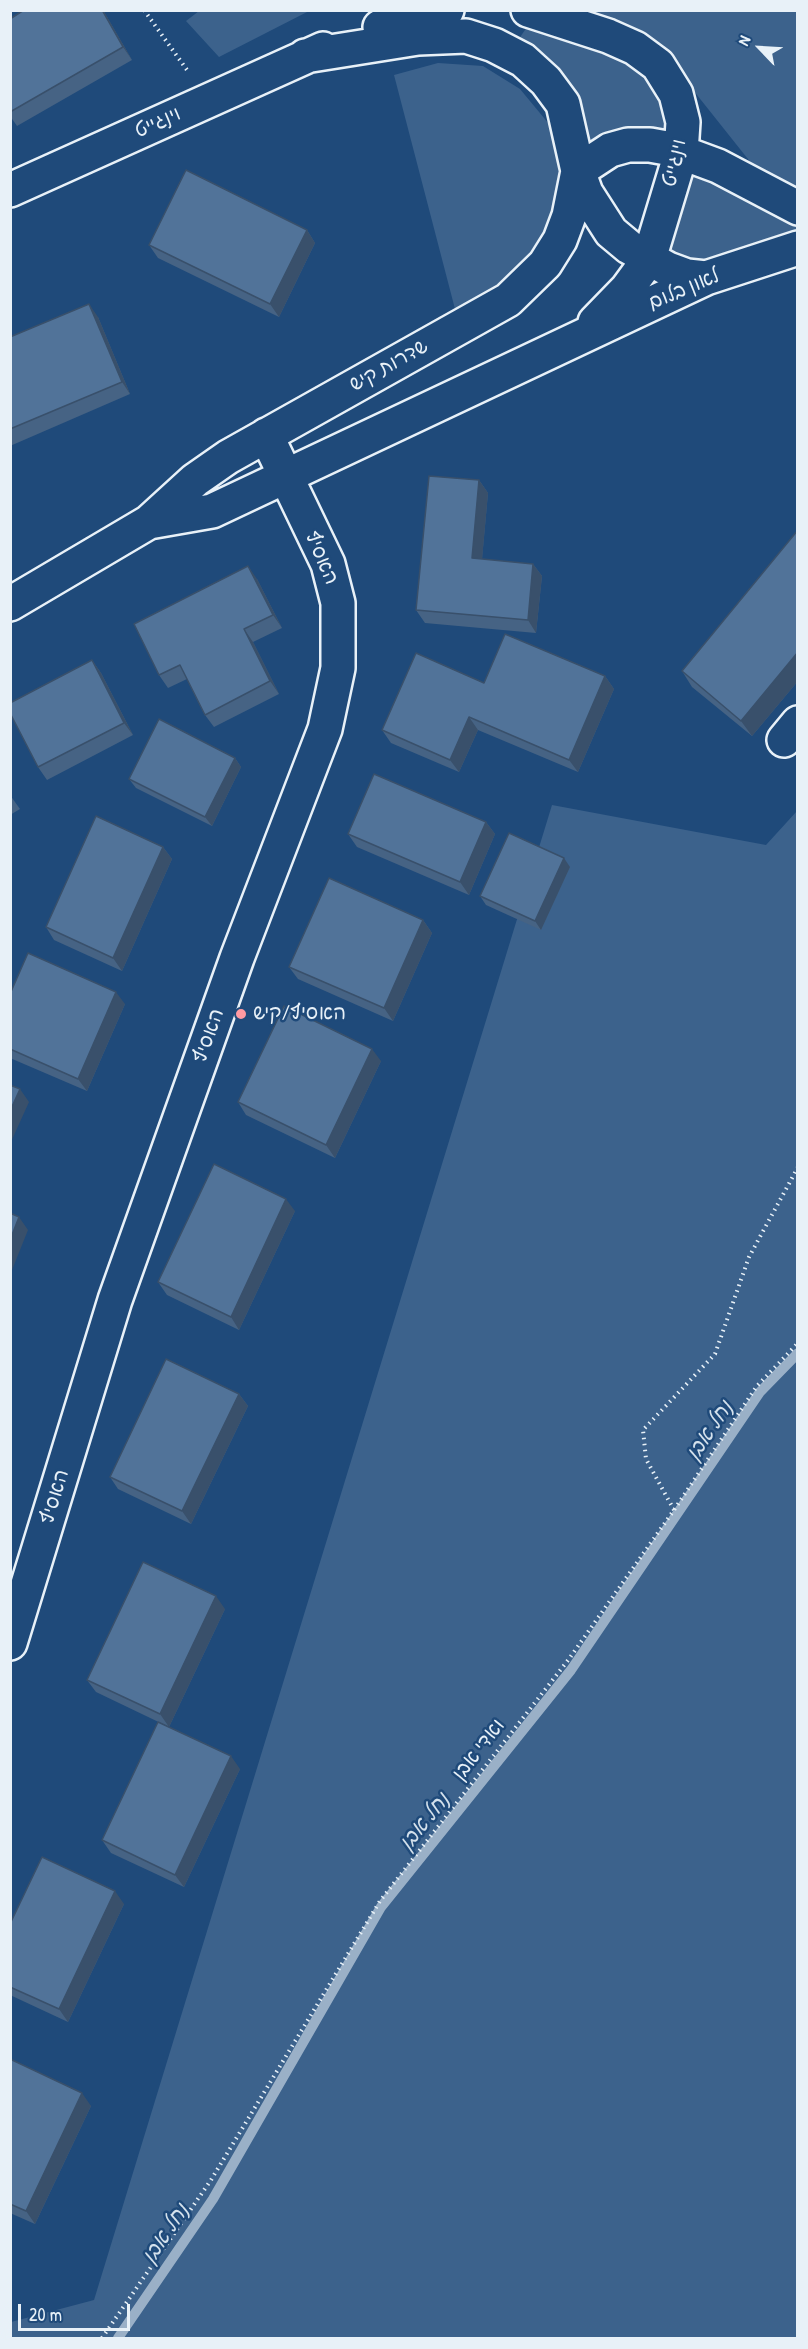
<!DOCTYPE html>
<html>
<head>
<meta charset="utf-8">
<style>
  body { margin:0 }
  #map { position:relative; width:808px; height:2349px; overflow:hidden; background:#1f4a7a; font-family:"Patrick Hand",sans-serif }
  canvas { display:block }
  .frame { position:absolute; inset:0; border:12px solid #e8f1f8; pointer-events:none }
  .north { position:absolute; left:730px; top:18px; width:60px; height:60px; -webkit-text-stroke:4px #1f4a7a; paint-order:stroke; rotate:295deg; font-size:16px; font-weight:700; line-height:24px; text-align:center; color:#e8f1f8 }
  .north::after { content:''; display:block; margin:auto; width:21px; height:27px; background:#e8f1f8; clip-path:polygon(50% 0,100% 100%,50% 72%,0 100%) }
  .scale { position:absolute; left:18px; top:2304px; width:112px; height:27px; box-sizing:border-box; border:3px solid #e8f1f8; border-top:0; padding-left:8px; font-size:18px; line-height:21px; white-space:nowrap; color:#e8f1f8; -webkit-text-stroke:4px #1f4a7a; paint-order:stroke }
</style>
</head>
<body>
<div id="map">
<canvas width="808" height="2349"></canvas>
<div class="frame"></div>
<div class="north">N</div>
<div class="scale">20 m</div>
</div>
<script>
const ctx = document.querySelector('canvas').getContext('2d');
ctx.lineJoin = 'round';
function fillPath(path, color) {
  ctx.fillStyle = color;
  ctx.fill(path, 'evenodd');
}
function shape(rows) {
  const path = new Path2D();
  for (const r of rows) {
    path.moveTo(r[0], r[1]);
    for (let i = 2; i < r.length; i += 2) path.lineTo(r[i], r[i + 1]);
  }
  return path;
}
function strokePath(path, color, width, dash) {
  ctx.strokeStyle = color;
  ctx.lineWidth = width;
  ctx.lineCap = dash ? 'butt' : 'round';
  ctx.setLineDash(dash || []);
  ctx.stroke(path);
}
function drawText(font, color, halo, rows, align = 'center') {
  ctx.font = font + ' "Patrick Hand","Playpen Sans Hebrew",sans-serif';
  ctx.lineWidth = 5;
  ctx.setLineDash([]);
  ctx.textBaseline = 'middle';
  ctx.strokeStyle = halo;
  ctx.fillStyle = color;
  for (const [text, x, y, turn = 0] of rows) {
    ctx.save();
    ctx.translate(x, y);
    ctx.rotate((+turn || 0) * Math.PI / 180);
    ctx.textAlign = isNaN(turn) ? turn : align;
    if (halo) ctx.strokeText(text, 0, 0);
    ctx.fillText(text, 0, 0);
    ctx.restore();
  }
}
const green = shape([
  [199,11,199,10,309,11,219,57,186,21],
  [566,11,797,11,797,199,767,183,662,51],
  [527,27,618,56,648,77,663,106,669,135,584,149,516,43],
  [438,63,483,66,520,89,549,124,559,169,551,222,525,260,489,292,455,309,394,75],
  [689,167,797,222,797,238,708,267,665,251],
  [552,805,766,845,797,811,797,2338,11,2338,11,2322,94,2300]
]);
const stream = shape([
  [118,2338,213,2199,381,1907,571,1670,760,1392,798,1353]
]);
const path = shape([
  [144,10,187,70],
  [674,1510,646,1459,643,1430,715,1354,749,1257,798,1167],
  [102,2338,211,2180,380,1901,569,1659,674,1510,757,1386,798,1343]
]);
const minor = shape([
  [528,10,608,36,635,48,658,65,676,94,683,122,681,153,649,259,627,289,595,322],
  [380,27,447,10],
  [305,56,418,38,466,36,494,45,523,60,546,81,563,104,578,171,586,193,611,232,629,247,668,269,687,276,706,278],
  [578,171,610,150,628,145,650,145,672,149,718,166,798,208],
  [10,190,323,49],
  [149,522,212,511,706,278,798,248],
  [10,604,149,522,195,480,228,457,508,300,545,264,560,240,569,216,578,171],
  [784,740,798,723],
  [10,1643,115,1300,237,958,325,729,338,668,338,603,328,564,266,435]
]);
const wall = shape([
  [103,10,132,60,17,126,10,116,10,19],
  [307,230,315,243,279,317,158,258,149,245],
  [98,317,130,394,10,446,10,337],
  [479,480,488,493,482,559,533,564,542,576,536,633,425,623,416,610],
  [798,530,798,681,752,736,692,687,682,671],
  [257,579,282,628,253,642,279,694,214,727,205,715,187,679,168,688,159,675],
  [92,660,101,673,133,735,47,780,38,767],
  [605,676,614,689,578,772,478,730,459,772,391,743,382,730,484,683],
  [235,758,241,767,212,826,136,788,129,779],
  [10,795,20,809,10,815],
  [486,822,495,834,469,895,357,847,348,834],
  [163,847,172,859,122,971,54,940,46,927],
  [570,867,541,930,486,905,480,896],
  [423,920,432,933,393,1021,298,979,289,967],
  [10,994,125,1004,87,1091,10,1058],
  [381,1061,335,1158,246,1115,238,1102],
  [295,1211,239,1330,167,1295,158,1282],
  [239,1394,248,1406,191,1524,118,1489,110,1477],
  [225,1609,169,1727,96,1692,87,1680],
  [240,1769,184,1887,111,1853,102,1840],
  [124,1904,68,2022,10,1995,10,1924],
  [10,2059,91,2106,35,2224,10,2213]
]);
const shadedWall = shape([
  [102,10,103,10,132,60,123,47],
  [307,230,315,243,279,317,270,304],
  [89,304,98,317,130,394,122,382],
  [479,480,488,493,481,571,472,558],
  [533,564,542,576,536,633,528,620],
  [248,566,257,579,282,628,273,615],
  [244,629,253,642,279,694,270,681],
  [798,652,798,681,752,736,741,721],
  [92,660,101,673,133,735,124,723],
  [605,676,614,689,578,772,569,760],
  [469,717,478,730,459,772,450,760],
  [235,758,241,767,212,826,205,817],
  [486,822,495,834,469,895,460,882],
  [163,847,172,859,122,971,113,958],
  [564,858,570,867,541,930,535,921],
  [423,920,432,933,393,1021,384,1008],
  [116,992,125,1004,87,1091,78,1079],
  [372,1049,381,1061,335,1158,326,1145],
  [20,1089,29,1102,10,1144,10,1111],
  [286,1199,295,1211,239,1330,231,1317],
  [19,1217,28,1230,10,1275,10,1240],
  [239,1394,248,1406,191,1524,182,1511],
  [216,1596,225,1609,169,1727,160,1714],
  [231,1756,240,1769,184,1887,175,1875],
  [115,1891,124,1904,68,2022,59,2009],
  [82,2093,91,2106,35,2224,26,2211]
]);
const building = shape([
  [24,10,102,10,123,47,10,112,10,19,24,10],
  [186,170,307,230,270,304,149,245,186,170],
  [89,304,122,382,10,429,10,337,89,304],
  [429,476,479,480,472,558,533,564,528,620,416,610,429,476],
  [798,530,798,652,741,721,682,671,798,530],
  [248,566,273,615,244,629,270,681,205,715,180,665,159,675,134,624,248,566],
  [505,634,605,676,569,760,469,717,450,760,382,730,416,653,484,683,505,634],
  [92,660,124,723,38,767,10,713,10,703,92,660],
  [159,719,235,758,205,817,129,779,159,719],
  [374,774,486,822,460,882,348,834,374,774],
  [96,816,163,847,113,958,46,927,96,816],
  [509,833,564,858,535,921,480,896,509,833],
  [329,878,423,920,384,1008,289,967,329,878],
  [28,953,116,992,78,1079,10,1049,10,994,28,953],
  [284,1006,372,1049,326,1145,238,1102,284,1006],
  [10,1085,20,1089,10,1111,10,1085],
  [214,1164,286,1199,231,1317,158,1282,214,1164],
  [10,1213,19,1217,10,1240,10,1213],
  [166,1359,239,1394,182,1511,110,1477,166,1359],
  [143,1562,216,1596,160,1714,87,1680,143,1562],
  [158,1722,231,1756,175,1875,102,1840,158,1722],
  [42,1857,115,1891,59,2009,10,1987,10,1924,42,1857],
  [10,2059,82,2093,26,2211,10,2204,10,2059]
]);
const markers = [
  [241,1014,6,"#ff9aa2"]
];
const streetNames = [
  ["וינגייט",158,123,-24],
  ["וינגייט",675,163,-77],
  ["לאון בלום",684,290,-23],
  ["שדרות קיש",389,366,-29],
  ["האסיף",321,558,67],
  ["האסיף",209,1036,-70],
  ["האסיף",55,1497,-73],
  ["ואדי אבן",479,1750,-52]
];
const poiNames = [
  ["האסיף/קיש",253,1014]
];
const waterNames = [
  ["נחל אבן",710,1431,-56],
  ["נחל אבן",425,1822,-51],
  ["נחל אבן",166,2234,-56]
];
fillPath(green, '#3c628c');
strokePath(stream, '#9ab0c7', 10);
strokePath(minor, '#e8f1f8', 38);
strokePath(path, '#e8f1f8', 4, [1.5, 4.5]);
strokePath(minor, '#1f4a7a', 33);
fillPath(wall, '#466384');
fillPath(shadedWall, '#39506b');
fillPath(building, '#517399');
strokePath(building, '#39506b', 1.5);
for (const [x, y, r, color] of markers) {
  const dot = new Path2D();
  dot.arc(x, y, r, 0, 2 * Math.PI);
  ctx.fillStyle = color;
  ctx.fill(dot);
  strokePath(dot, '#1f4a7a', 2);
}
drawText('20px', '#e8f1f8', '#1f4a7a', streetNames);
drawText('20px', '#e8f1f8', '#1f4a7a', poiNames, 'left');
drawText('italic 21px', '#d4e1ec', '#1f4a7a', waterNames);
</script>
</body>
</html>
